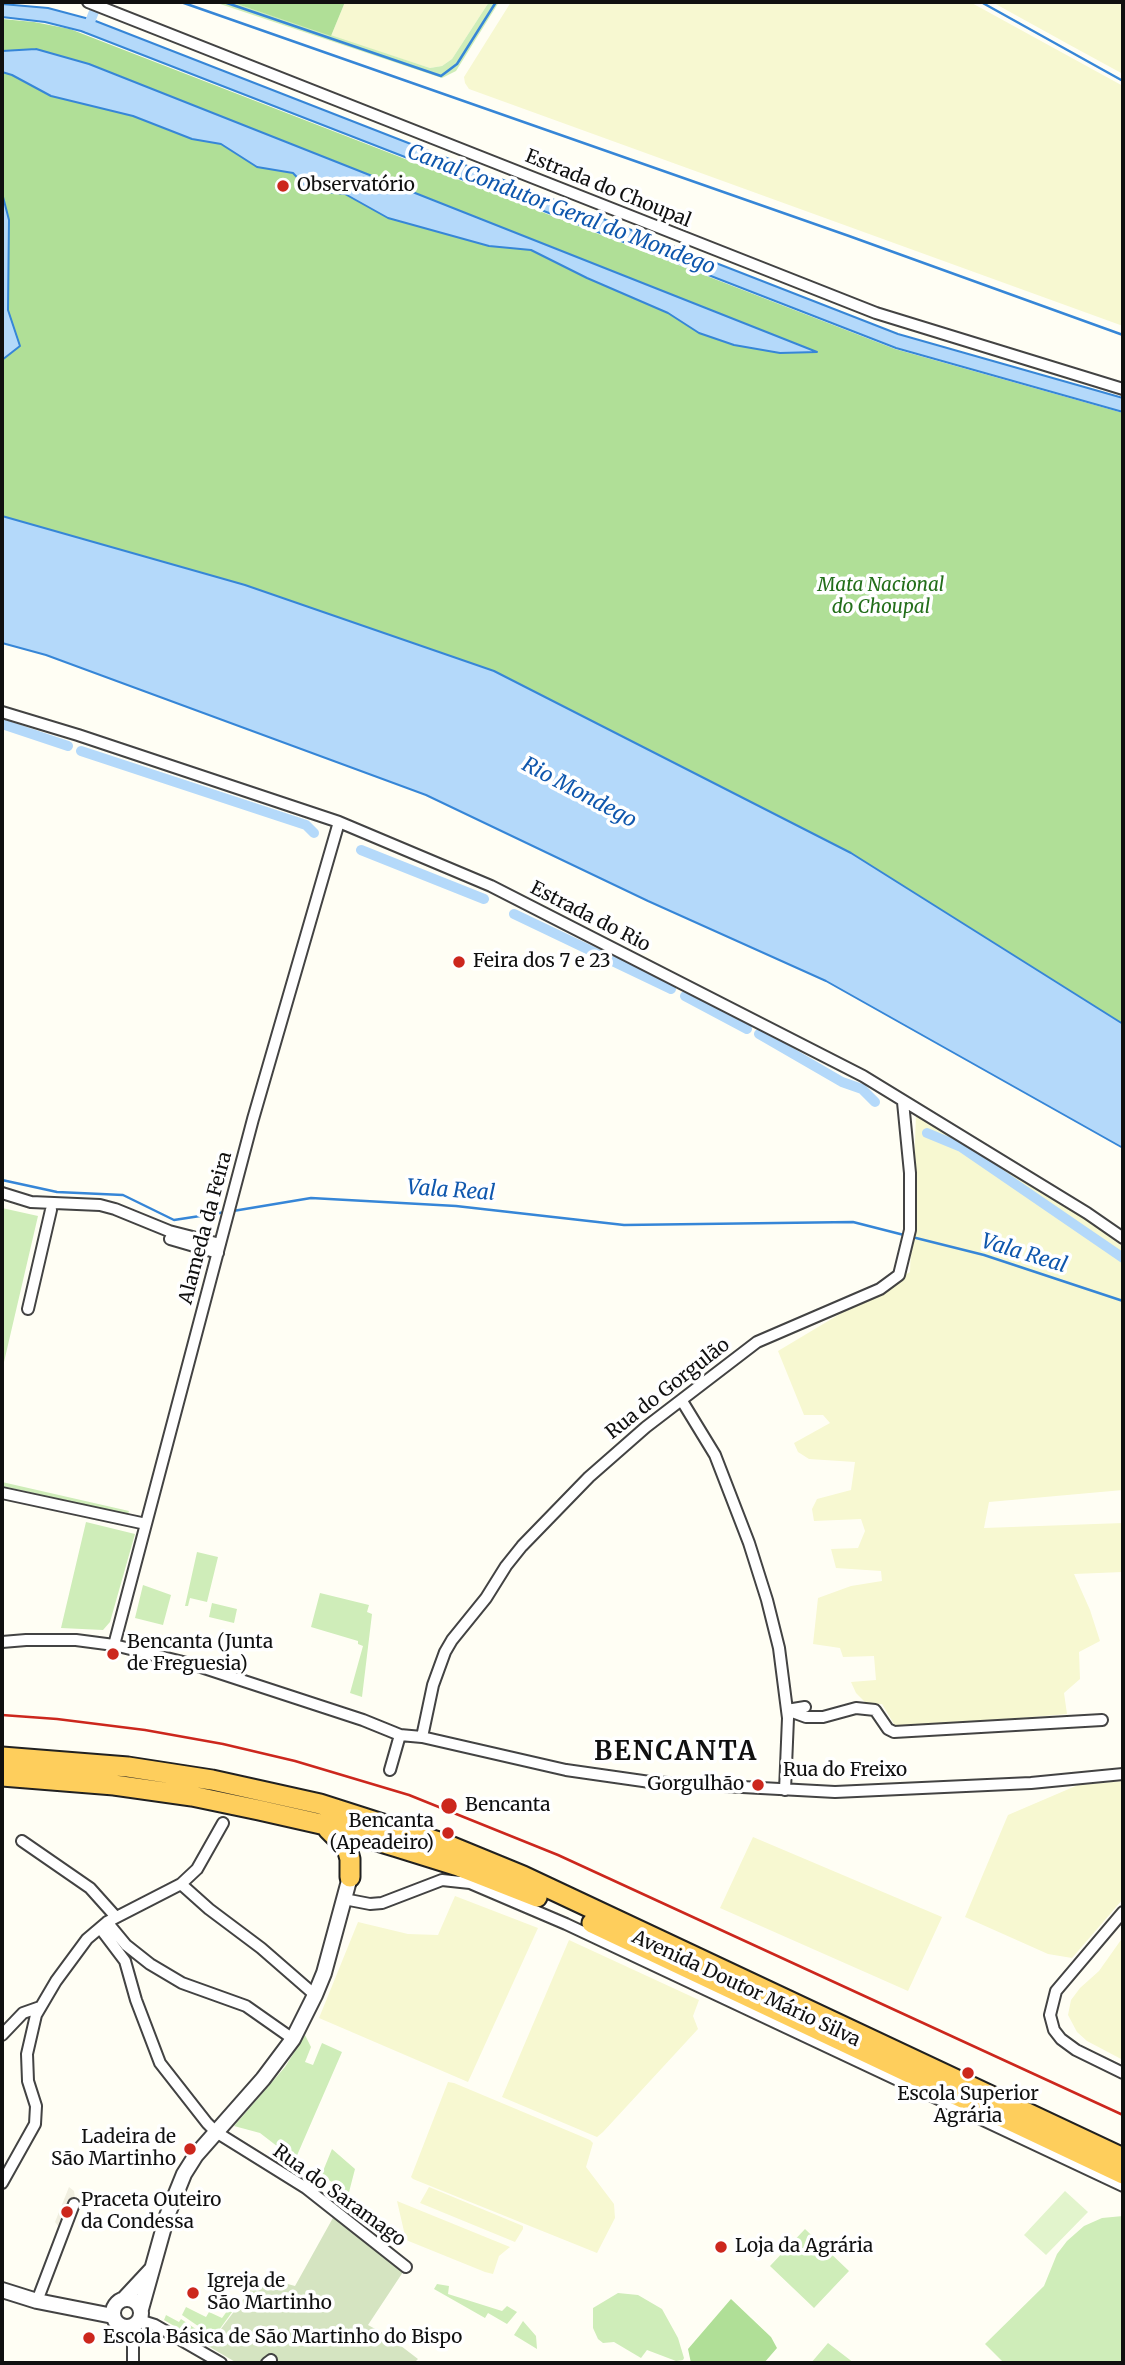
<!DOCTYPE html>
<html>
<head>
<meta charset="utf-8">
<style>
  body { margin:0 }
  #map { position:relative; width:1125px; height:2365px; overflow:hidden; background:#fffef4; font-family:Merriweather,serif }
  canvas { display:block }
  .frame { position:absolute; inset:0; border:4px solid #101010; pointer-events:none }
</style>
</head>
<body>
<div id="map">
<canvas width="1125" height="2365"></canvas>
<div class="frame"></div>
</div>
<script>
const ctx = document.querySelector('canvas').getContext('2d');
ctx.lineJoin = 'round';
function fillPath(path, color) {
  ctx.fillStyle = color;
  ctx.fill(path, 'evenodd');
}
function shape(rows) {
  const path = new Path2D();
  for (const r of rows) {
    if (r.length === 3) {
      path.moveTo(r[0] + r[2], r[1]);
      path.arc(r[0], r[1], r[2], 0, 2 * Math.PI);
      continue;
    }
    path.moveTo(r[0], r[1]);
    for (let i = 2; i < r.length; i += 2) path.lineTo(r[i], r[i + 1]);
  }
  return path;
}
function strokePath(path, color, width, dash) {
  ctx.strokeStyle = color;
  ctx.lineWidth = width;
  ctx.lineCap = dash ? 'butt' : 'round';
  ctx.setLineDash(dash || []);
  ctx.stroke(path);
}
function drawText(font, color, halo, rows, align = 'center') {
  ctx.font = font + ' Merriweather,serif';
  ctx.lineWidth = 7;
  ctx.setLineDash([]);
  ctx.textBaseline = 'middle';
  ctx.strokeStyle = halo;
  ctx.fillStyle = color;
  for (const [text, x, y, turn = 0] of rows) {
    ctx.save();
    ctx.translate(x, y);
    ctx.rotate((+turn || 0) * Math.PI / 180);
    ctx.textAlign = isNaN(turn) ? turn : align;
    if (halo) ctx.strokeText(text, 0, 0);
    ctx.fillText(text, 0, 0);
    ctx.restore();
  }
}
const farmland = shape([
  [345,2,489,2,452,59,442,66,430,68,331,36],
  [511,2,970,2,1123,86,1123,326,469,89,465,83,464,77],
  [992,2,1123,2,1123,74,1068,44],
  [916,1115,1079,1215,1123,1247,1123,1490,989,1502,984,1528,1123,1523,1123,1572,1074,1574,1090,1610,1100,1641,1079,1652,1080,1679,1064,1693,1067,1714,897,1729,882,1704,867,1704,856,1693,851,1682,876,1680,874,1656,843,1657,840,1648,813,1644,818,1598,851,1586,882,1581,881,1571,836,1568,831,1549,858,1548,865,1531,861,1519,814,1521,812,1509,817,1499,851,1490,855,1462,809,1459,798,1452,794,1443,830,1423,823,1415,804,1415,778,1351,910,1272],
  [1123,1781,1123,1899,1072,1958,1048,1954,965,1917,1008,1815,1078,1785],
  [753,1837,942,1917,908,1991,720,1908],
  [455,1896,538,1928,468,2082,319,2018,358,1922,408,1934,438,1935],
  [1123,1937,1123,2060,1087,2041,1077,2032,1068,2015,1071,2000,1080,1988,1099,1971],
  [569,1940,699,2000,693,2016,698,2029,603,2132,597,2137,502,2097],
  [448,2082,454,2083,590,2140,593,2143,586,2167,614,2204,615,2218,597,2253,413,2179,411,2177],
  [429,2187,523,2226,523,2229,515,2242,420,2203],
  [397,2201,510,2247,499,2256,493,2274,485,2272,406,2240]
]);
const green = shape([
  [214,2,231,2,430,68,442,66,452,59,489,2,499,2,456,71,442,78],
  [2,1208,38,1216,4,1362,2,1361],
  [2,1482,129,1511,128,1514,2,1486],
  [86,1522,135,1534,110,1622,103,1630,61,1628],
  [197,1552,218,1557,207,1602,190,1598,188,1606,185,1606],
  [143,1585,171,1595,163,1625,135,1618],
  [320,1593,369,1605,367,1612,372,1614,362,1697,350,1693,363,1646,358,1644,358,1641,311,1627],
  [212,1603,237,1609,234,1623,209,1617],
  [305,2035,311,2047,305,2062,313,2065,322,2043,342,2052,295,2160,260,2133,234,2126,285,2067],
  [332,2149,355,2169,348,2196,332,2182,321,2176],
  [1123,2216,1123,2363,1004,2363,985,2344,1044,2286,1057,2254,1067,2241,1084,2226,1102,2218],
  [805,2229,849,2271,814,2308,770,2266],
  [437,2284,449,2286,448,2294,502,2311,507,2306,517,2312,507,2324,488,2313,485,2318,434,2289],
  [618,2293,638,2295,662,2309,678,2338,684,2358,683,2360,676,2361,647,2350,641,2358,614,2342,603,2343,598,2339,593,2328,593,2308],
  [236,2299,240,2301,214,2337,182,2315,186,2307,206,2317,209,2312,222,2318],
  [166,2315,179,2322,181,2319,212,2340,208,2346,164,2320],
  [523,2321,536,2336,537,2349,514,2335],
  [828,2343,854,2363,811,2363]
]);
const forest = shape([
  [231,2,345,2,331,36],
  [2,19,34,22,70,29,895,349,1123,413,1123,1024,851,853,494,671,245,585,2,516],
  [731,2299,771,2337,777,2348,764,2363,691,2363,688,2349]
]);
const cemetery = shape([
  [334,2216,403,2272,368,2325,388,2336,418,2359,416,2361,419,2363,275,2363,267,2356,258,2363,237,2363,208,2346,257,2281,266,2278,295,2286]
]);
const pitch = shape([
  [1065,2191,1088,2212,1046,2255,1024,2235]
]);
const plaza = shape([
  [69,2187,74,2191,75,2198,79,2203,65,2235,55,2222]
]);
const water = shape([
  [2,4,48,8,93,20,898,334,1123,398,1123,412,896,348,81,31,45,22,2,17,2,4],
  [36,49,89,64,817,352,780,353,734,345,699,333,668,313,587,278,531,250,489,246,388,218,345,194,309,190,293,173,257,167,221,144,192,139,133,116,51,96,12,75,2,72,2,51,36,49],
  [2,193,9,220,8,310,20,346,2,360,2,193],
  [2,516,245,585,494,671,851,853,1123,1024,1123,1148,826,981,648,901,426,795,46,655,2,643,2,516]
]);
const stream = shape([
  [181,2,849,236,1123,335],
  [224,2,441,76,457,64,496,2],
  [981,2,1123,81],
  [2,1180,57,1192,123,1195,174,1220,226,1212],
  [233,1211,311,1198,456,1206,624,1225,853,1222,904,1235],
  [916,1238,984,1255,1123,1301]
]);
const canal = shape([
  [88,27,95,9],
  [2,724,68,746],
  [81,751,306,825,314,833],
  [361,850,484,899],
  [514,914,671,989],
  [685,996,747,1029],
  [759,1034,842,1082,862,1089,875,1102],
  [927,1133,961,1147,1123,1258]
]);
const minor = shape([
  [88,2,876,313,1123,389],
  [2,712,78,735,339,822,491,886,863,1076,1087,1213,1123,1238],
  [2,1193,31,1202,100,1205,115,1209,169,1231,220,1244],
  [170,1239,218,1253],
  [28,1309,51,1210],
  [682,1401,715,1455,749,1543,767,1600,779,1648,788,1718,785,1790],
  [2,1493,146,1524],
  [2,1642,26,1640,76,1640,114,1645,195,1665,363,1720,400,1735,422,1737,566,1770,650,1782,835,1792,1031,1783,1123,1774],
  [114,1645,253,1119,339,822],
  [805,1707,787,1710,806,1717,823,1717,856,1708,875,1710,888,1729,894,1732,1102,1720],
  [422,1737,433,1685,445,1652,452,1640,486,1598,506,1566,522,1546,589,1477,646,1427,757,1342,880,1289,899,1275,910,1230,910,1173,903,1102],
  [390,1770,400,1735],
  [22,1841,90,1888,116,1917],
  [181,1884,209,1909,261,1948,315,1995],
  [344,1899,370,1904,382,1903,442,1880,470,1883,566,1924,1123,2186],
  [1123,1912,1056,1991,1050,2015,1054,2030,1061,2039,1076,2050,1123,2073],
  [107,1922,126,1945,150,1964,182,1983,246,2006,293,2039],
  [100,1928,125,1961,136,2000,160,2063,207,2123,216,2132,306,2188,406,2267],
  [2,2035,23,2013,40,2007],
  [2,2183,35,2124,36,2106,28,2081,27,2054,36,2015,56,1981,87,1939,107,1922,181,1884,197,1869,223,1823],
  [37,2301,74,2204],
  [139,2320,155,2325,221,2363],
  [130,2326,133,2340,133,2363],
  [267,2363,271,2360]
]);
const tertiary = shape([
  [2,2290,37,2301,113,2316],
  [124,2299,151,2270],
  [127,2313,14],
  [141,2309,167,2216,184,2174,196,2155,263,2079,293,2039,315,1995,324,1973,350,1877]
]);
const trunk = shape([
  [2,1757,128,1767,212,1780,320,1804,445,1844,523,1876,1123,2158],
  [2,1776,114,1785,192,1796,259,1810,321,1824,397,1847,458,1866,537,1897],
  [328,1829,347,1848,350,1859,350,1877],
  [592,1923,1123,2174]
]);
const rail = shape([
  [2,1715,57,1719,145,1730,223,1744,295,1761,409,1795,558,1855,1123,2115]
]);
const markers = [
  [283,186,7,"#cc271d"],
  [459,962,7,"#cc271d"],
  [113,1654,7,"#cc271d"],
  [758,1785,7,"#cc271d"],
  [449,1806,9,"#cc271d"],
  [448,1833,7,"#cc271d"],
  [968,2073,7,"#cc271d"],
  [190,2149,7,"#cc271d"],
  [67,2212,7,"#cc271d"],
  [721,2247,7,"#cc271d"],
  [193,2293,7,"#cc271d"],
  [89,2338,7,"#cc271d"]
];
const poiNames = [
  ["Observatório",297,186],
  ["Feira dos 7 e 23",473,962],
  ["Bencanta (Junta",127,1643],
  ["de Freguesia)",127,1665],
  ["Gorgulhão",744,1785,"right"],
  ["Bencanta",465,1806],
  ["Bencanta",434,1822,"right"],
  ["(Apeadeiro)",434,1844,"right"],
  ["Escola Superior",968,2095,"center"],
  ["Agrária",968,2117,"center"],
  ["Ladeira de",176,2138,"right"],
  ["São Martinho",176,2160,"right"],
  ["Praceta Outeiro",81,2201],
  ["da Condessa",81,2223],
  ["Loja da Agrária",735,2247],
  ["Igreja de",207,2282],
  ["São Martinho",207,2304],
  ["Escola Básica de São Martinho do Bispo",103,2338]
];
const streetNames = [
  ["Estrada do Choupal",608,189,22],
  ["Estrada do Rio",590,917,27],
  ["Alameda da Feira",206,1228,-75],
  ["Rua do Gorgulão",668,1389,-38],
  ["Rua do Freixo",845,1771],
  ["Avenida Doutor Mário Silva",746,1989,25],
  ["Rua do Saramago",339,2196,36]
];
const parkNames = [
  ["Mata Nacional",881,586],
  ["do Choupal",881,608]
];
const waterNames = [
  ["Canal Condutor Geral do Mondego",561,210,21],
  ["Rio Mondego",579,793,28],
  ["Vala Real",451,1191,4],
  ["Vala Real",1024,1254,17]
];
const districtNames = [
  ["BENCANTA",676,1753]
];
fillPath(farmland, '#f7f8d1');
fillPath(green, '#cfedb9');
fillPath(forest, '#b0df97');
fillPath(cemetery, '#d5e4c1');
fillPath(pitch, '#e2f4cc');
fillPath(plaza, '#f1efe0');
fillPath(water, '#b4d9fa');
strokePath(water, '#3686d7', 2);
strokePath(stream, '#3686d7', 2.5);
strokePath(canal, '#b4d9fa', 10);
strokePath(minor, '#434343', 14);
strokePath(tertiary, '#434343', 18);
strokePath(trunk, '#212121', 23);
strokePath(minor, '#fff', 10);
strokePath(tertiary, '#fff', 14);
strokePath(trunk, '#fece5c', 19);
strokePath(rail, '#cc271d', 2.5);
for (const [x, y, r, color] of markers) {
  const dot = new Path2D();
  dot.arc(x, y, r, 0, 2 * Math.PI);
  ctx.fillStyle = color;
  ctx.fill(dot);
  strokePath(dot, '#fff', 2.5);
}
drawText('19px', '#101010', '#fff', poiNames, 'left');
drawText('19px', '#101010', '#fff', streetNames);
drawText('italic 19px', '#236e1a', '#fff', parkNames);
drawText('italic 21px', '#0f57ad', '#fff', waterNames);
ctx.letterSpacing = '2px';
drawText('bold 26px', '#101010', '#fff', districtNames);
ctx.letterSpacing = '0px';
</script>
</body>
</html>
